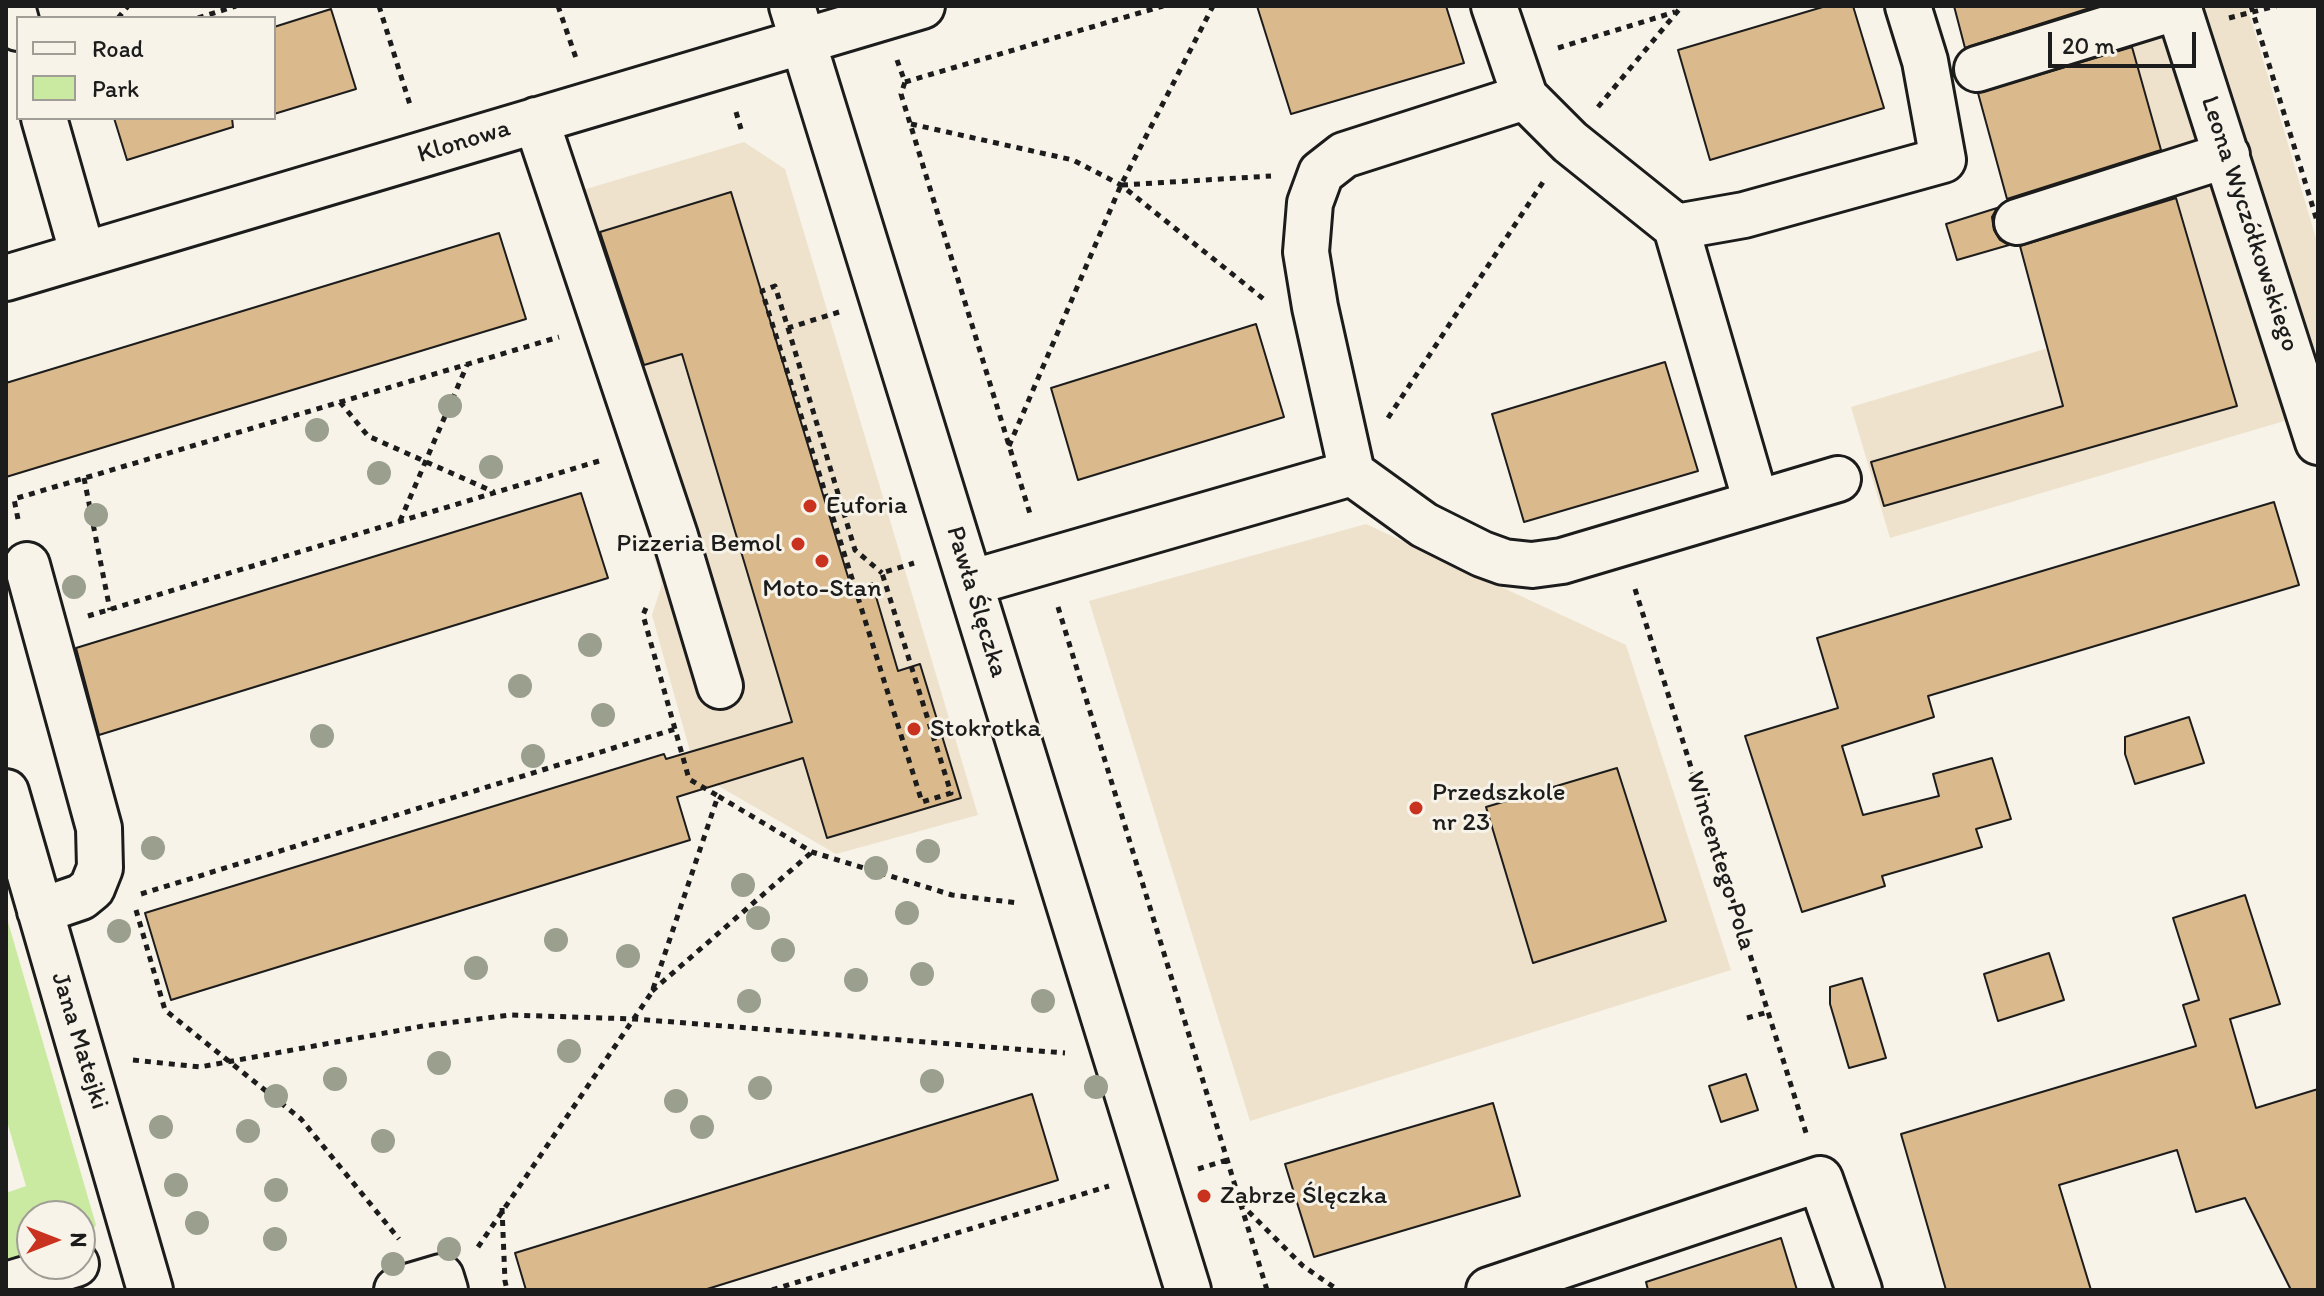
<!DOCTYPE html>
<html>
<head>
<meta charset="utf-8">
<style>
  body { margin:0 }
  #map { position:relative; width:2324px; height:1296px; overflow:hidden; background:#f7f3e8; font-family:Itim,sans-serif }
  canvas { display:block }
  .frame { position:absolute; inset:0; border:8px solid #1c1c1c; pointer-events:none }
  .legend { position:absolute; left:16px; top:16px; width:260px; height:104px; box-sizing:border-box; background:#f7f3e8; border:2px solid #9f9d96; margin:0; padding:10px 14px; list-style:none; font-size:24px; color:#1c1c1c }
  .legend li { display:flex; align-items:center; gap:16px; height:40px }
  .legend b { width:40px; border:2px solid #9f9d96 }
  .north { position:absolute; left:16px; top:1200px; width:80px; height:80px; box-sizing:border-box; background:#f7f3e8; border:2px solid #9f9d96; border-radius:50%; rotate:90deg; font-size:22px; font-weight:700; line-height:32px; text-align:center; color:#1c1c1c }
  .north::after { content:''; display:block; margin:auto; width:28px; height:36px; background:#c8321e; clip-path:polygon(50% 0,100% 100%,50% 72%,0 100%) }
  .scale { position:absolute; left:2048px; top:32px; width:148px; height:36px; box-sizing:border-box; border:4px solid #1c1c1c; border-top:0; padding-left:10px; font-size:24px; line-height:28px; white-space:nowrap; color:#1c1c1c; -webkit-text-stroke:6px #f7f3e8; paint-order:stroke }
</style>
</head>
<body>
<div id="map">
<canvas width="2324" height="1296"></canvas>
<div class="frame"></div>
<ul class="legend">
<li><b style="height:10px;background:#f7f3e8"></b>Road</li>
<li><b style="height:22px;background:#caeaa2"></b>Park</li>
</ul>
<div class="north">N</div>
<div class="scale">20 m</div>
</div>
<script>
const ctx = document.querySelector('canvas').getContext('2d');
ctx.lineJoin = 'round';
function fillPath(path, color) {
  ctx.fillStyle = color;
  ctx.fill(path, 'evenodd');
}
function shape(rows) {
  const path = new Path2D();
  for (const r of rows) {
    path.moveTo(r[0], r[1]);
    for (let i = 2; i < r.length; i += 2) path.lineTo(r[i], r[i + 1]);
  }
  return path;
}
function strokePath(path, color, width, dash) {
  ctx.strokeStyle = color;
  ctx.lineWidth = width;
  ctx.lineCap = dash ? 'butt' : 'round';
  ctx.setLineDash(dash || []);
  ctx.stroke(path);
}
function drawText(font, color, halo, rows, align = 'center') {
  ctx.font = font + ' Itim,sans-serif';
  ctx.lineWidth = 6;
  ctx.setLineDash([]);
  ctx.textBaseline = 'middle';
  ctx.strokeStyle = halo;
  ctx.fillStyle = color;
  for (const [text, x, y, turn = 0] of rows) {
    ctx.save();
    ctx.translate(x, y);
    ctx.rotate((+turn || 0) * Math.PI / 180);
    ctx.textAlign = isNaN(turn) ? turn : align;
    if (halo) ctx.strokeText(text, 0, 0);
    ctx.fillText(text, 0, 0);
    ctx.restore();
  }
}
const built = shape([
  [1955,6,2247,6,2318,245,2318,411,1890,538,1851,407,2055,346],
  [744,142,785,169,978,815,836,854,696,773,652,615,662,584,549,200],
  [1366,524,1626,645,1731,970,1250,1121,1089,601]
]);
const green = shape([
  [6,915,96,1225,87,1239,80,1245,80,1216,32,1216,32,1264,6,1272,6,1193,26,1186,6,1118]
]);
const building = shape([
  [1257,6,1446,6,1464,63,1291,114,1257,6],
  [1826,6,1853,6,1884,108,1710,160,1678,50,1826,6],
  [1954,6,2096,6,1965,48,1954,6],
  [331,9,356,89,274,114,274,27,331,9],
  [2132,47,2161,150,2007,199,1978,93,2132,47],
  [114,118,232,118,233,127,127,160,114,118],
  [731,192,852,590,872,583,898,671,920,664,961,798,827,838,803,758,677,797,690,840,171,1000,145,913,664,754,666,759,792,722,682,354,644,365,600,232,731,192],
  [2176,198,2237,406,1884,506,1871,462,2063,406,2020,246,2176,198],
  [1997,208,1992,217,1994,230,2000,240,2009,245,1957,260,1946,224,1997,208],
  [499,233,526,319,6,477,6,383,499,233],
  [1256,324,1284,417,1078,480,1051,388,1256,324],
  [1665,362,1698,471,1524,522,1492,414,1665,362],
  [581,493,608,578,99,735,76,648,581,493],
  [2274,502,2299,585,1928,696,1934,717,1842,746,1863,815,1939,796,1933,774,1992,758,2011,819,1976,829,1982,847,1882,876,1885,886,1802,912,1745,736,1838,708,1817,638,2274,502],
  [2189,717,2204,763,2135,784,2125,754,2125,737,2189,717],
  [1617,768,1666,921,1533,963,1486,807,1617,768],
  [2245,895,2280,1004,2230,1019,2256,1108,2318,1089,2318,1290,2291,1290,2245,1198,2196,1212,2177,1150,2059,1185,2091,1290,1946,1290,1901,1134,2196,1046,2183,1005,2199,1000,2173,918,2245,895],
  [2049,953,2064,1000,1998,1021,1984,974,2049,953],
  [1862,978,1886,1058,1849,1068,1830,1004,1830,987,1862,978],
  [1746,1074,1758,1110,1721,1122,1709,1086,1746,1074],
  [1032,1094,1058,1180,704,1290,526,1290,515,1253,1032,1094],
  [1493,1103,1520,1196,1314,1257,1285,1164,1493,1103],
  [1781,1238,1797,1290,1648,1290,1646,1282,1781,1238]
]);
const path = shape([
  [379,6,411,108],
  [558,6,577,61],
  [2251,6,2318,224],
  [118,18,128,6],
  [198,18,236,6],
  [2229,18,2276,6],
  [1558,48,1675,12],
  [897,60,905,82,901,94,1031,517],
  [905,82,1163,6],
  [1598,107,1682,6],
  [736,112,741,129],
  [911,124,1073,160,1121,185,1266,301],
  [1122,185,1271,176],
  [839,312,788,328,775,286,762,291,922,802,951,793,882,573,914,563],
  [788,328,855,550,882,573],
  [340,402,368,436,494,492],
  [1388,418,1545,179],
  [1009,446,1121,185,1213,6],
  [84,478,110,610],
  [18,519,14,499,559,337],
  [400,521,467,365],
  [1635,589,1807,1136],
  [1058,607,1267,1290],
  [646,608,643,615,689,779,718,796],
  [88,616,599,461],
  [141,894,675,729],
  [136,910,165,1010,301,1119,399,1239],
  [652,991,812,852],
  [1747,1018,1768,1012],
  [133,1060,200,1067,423,1026,510,1015,635,1019,1065,1053],
  [1198,1169,1227,1160],
  [1240,1203,1303,1266,1338,1290],
  [502,1208,505,1281,507,1290],
  [478,1247,652,992,718,796,812,852,952,895,1018,903],
  [772,1290,1109,1186]
]);
const minor = shape([
  [12,6,18,28],
  [792,6,1188,1290],
  [1494,6,1525,97,1570,142,1676,227,1756,502],
  [2178,6,2318,442],
  [1977,69,2178,7],
  [1525,97,1344,155,1321,173,1310,203,1306,252,1315,307,1352,473,1424,525,1482,554,1504,562,1532,565,1562,561,1838,479],
  [44,118,83,255],
  [536,120,675,536,720,686],
  [2017,222,2227,155],
  [1676,227,1744,215,1943,160,1925,61,1908,6],
  [6,278,922,6],
  [27,565,99,828,100,868,92,888,81,897,40,911],
  [970,583,1352,473],
  [6,792,150,1290],
  [6,1285,76,1264],
  [397,1290,441,1277,445,1290],
  [1489,1290,1820,1179,1859,1290]
]);
const trees = [
  [450,406],
  [317,430],
  [491,467],
  [379,473],
  [96,515],
  [74,587],
  [590,645],
  [520,686],
  [603,715],
  [322,736],
  [533,756],
  [153,848],
  [928,851],
  [876,868],
  [743,885],
  [907,913],
  [758,918],
  [119,931],
  [556,940],
  [783,950],
  [628,956],
  [476,968],
  [922,974],
  [856,980],
  [749,1001],
  [1043,1001],
  [569,1051],
  [439,1063],
  [335,1079],
  [932,1081],
  [1096,1087],
  [760,1088],
  [276,1096],
  [676,1101],
  [161,1127],
  [702,1127],
  [248,1131],
  [383,1141],
  [176,1185],
  [276,1190],
  [197,1223],
  [275,1239],
  [449,1249],
  [393,1264]
];
const markers = [
  [810,506,8,"#c8321e"],
  [798,544,8,"#c8321e"],
  [822,561,8,"#c8321e"],
  [914,729,8,"#c8321e"],
  [1416,808,8,"#c8321e"],
  [1204,1196,8,"#c8321e"]
];
const streetNames = [
  ["Klonowa",464,142,-17],
  ["Leona Wyczółkowskiego",2249,224,72],
  ["Pawła Ślęczka",976,602,73],
  ["Wincentego Pola",1720,861,73],
  ["Jana Matejki",79,1041,73]
];
const poiNames = [
  ["Euforia",826,506],
  ["Pizzeria Bemol",782,544,"right"],
  ["Moto-Stan",822,589,"center"],
  ["Stokrotka",930,729],
  ["Przedszkole",1432,793],
  ["nr 23",1432,823],
  ["Zabrze Ślęczka",1220,1196]
];
fillPath(built, '#eee2cd');
fillPath(green, '#caeaa2');
fillPath(building, '#daba8d');
strokePath(building, '#1c1c1c', 2);
strokePath(minor, '#1c1c1c', 50);
strokePath(path, '#1c1c1c', 5, [6, 6]);
strokePath(minor, '#f7f3e8', 44);
ctx.fillStyle = '#9b9f8e';
for (const [x, y] of trees) {
  ctx.beginPath();
  ctx.arc(x, y, 12, 0, 2 * Math.PI);
  ctx.fill();
}
for (const [x, y, r, color] of markers) {
  const dot = new Path2D();
  dot.arc(x, y, r, 0, 2 * Math.PI);
  ctx.fillStyle = color;
  ctx.fill(dot);
  strokePath(dot, '#f7f3e8', 3);
}
drawText('26px', '#1c1c1c', '#f7f3e8', streetNames);
drawText('26px', '#1c1c1c', '#f7f3e8', poiNames, 'left');
</script>
</body>
</html>
